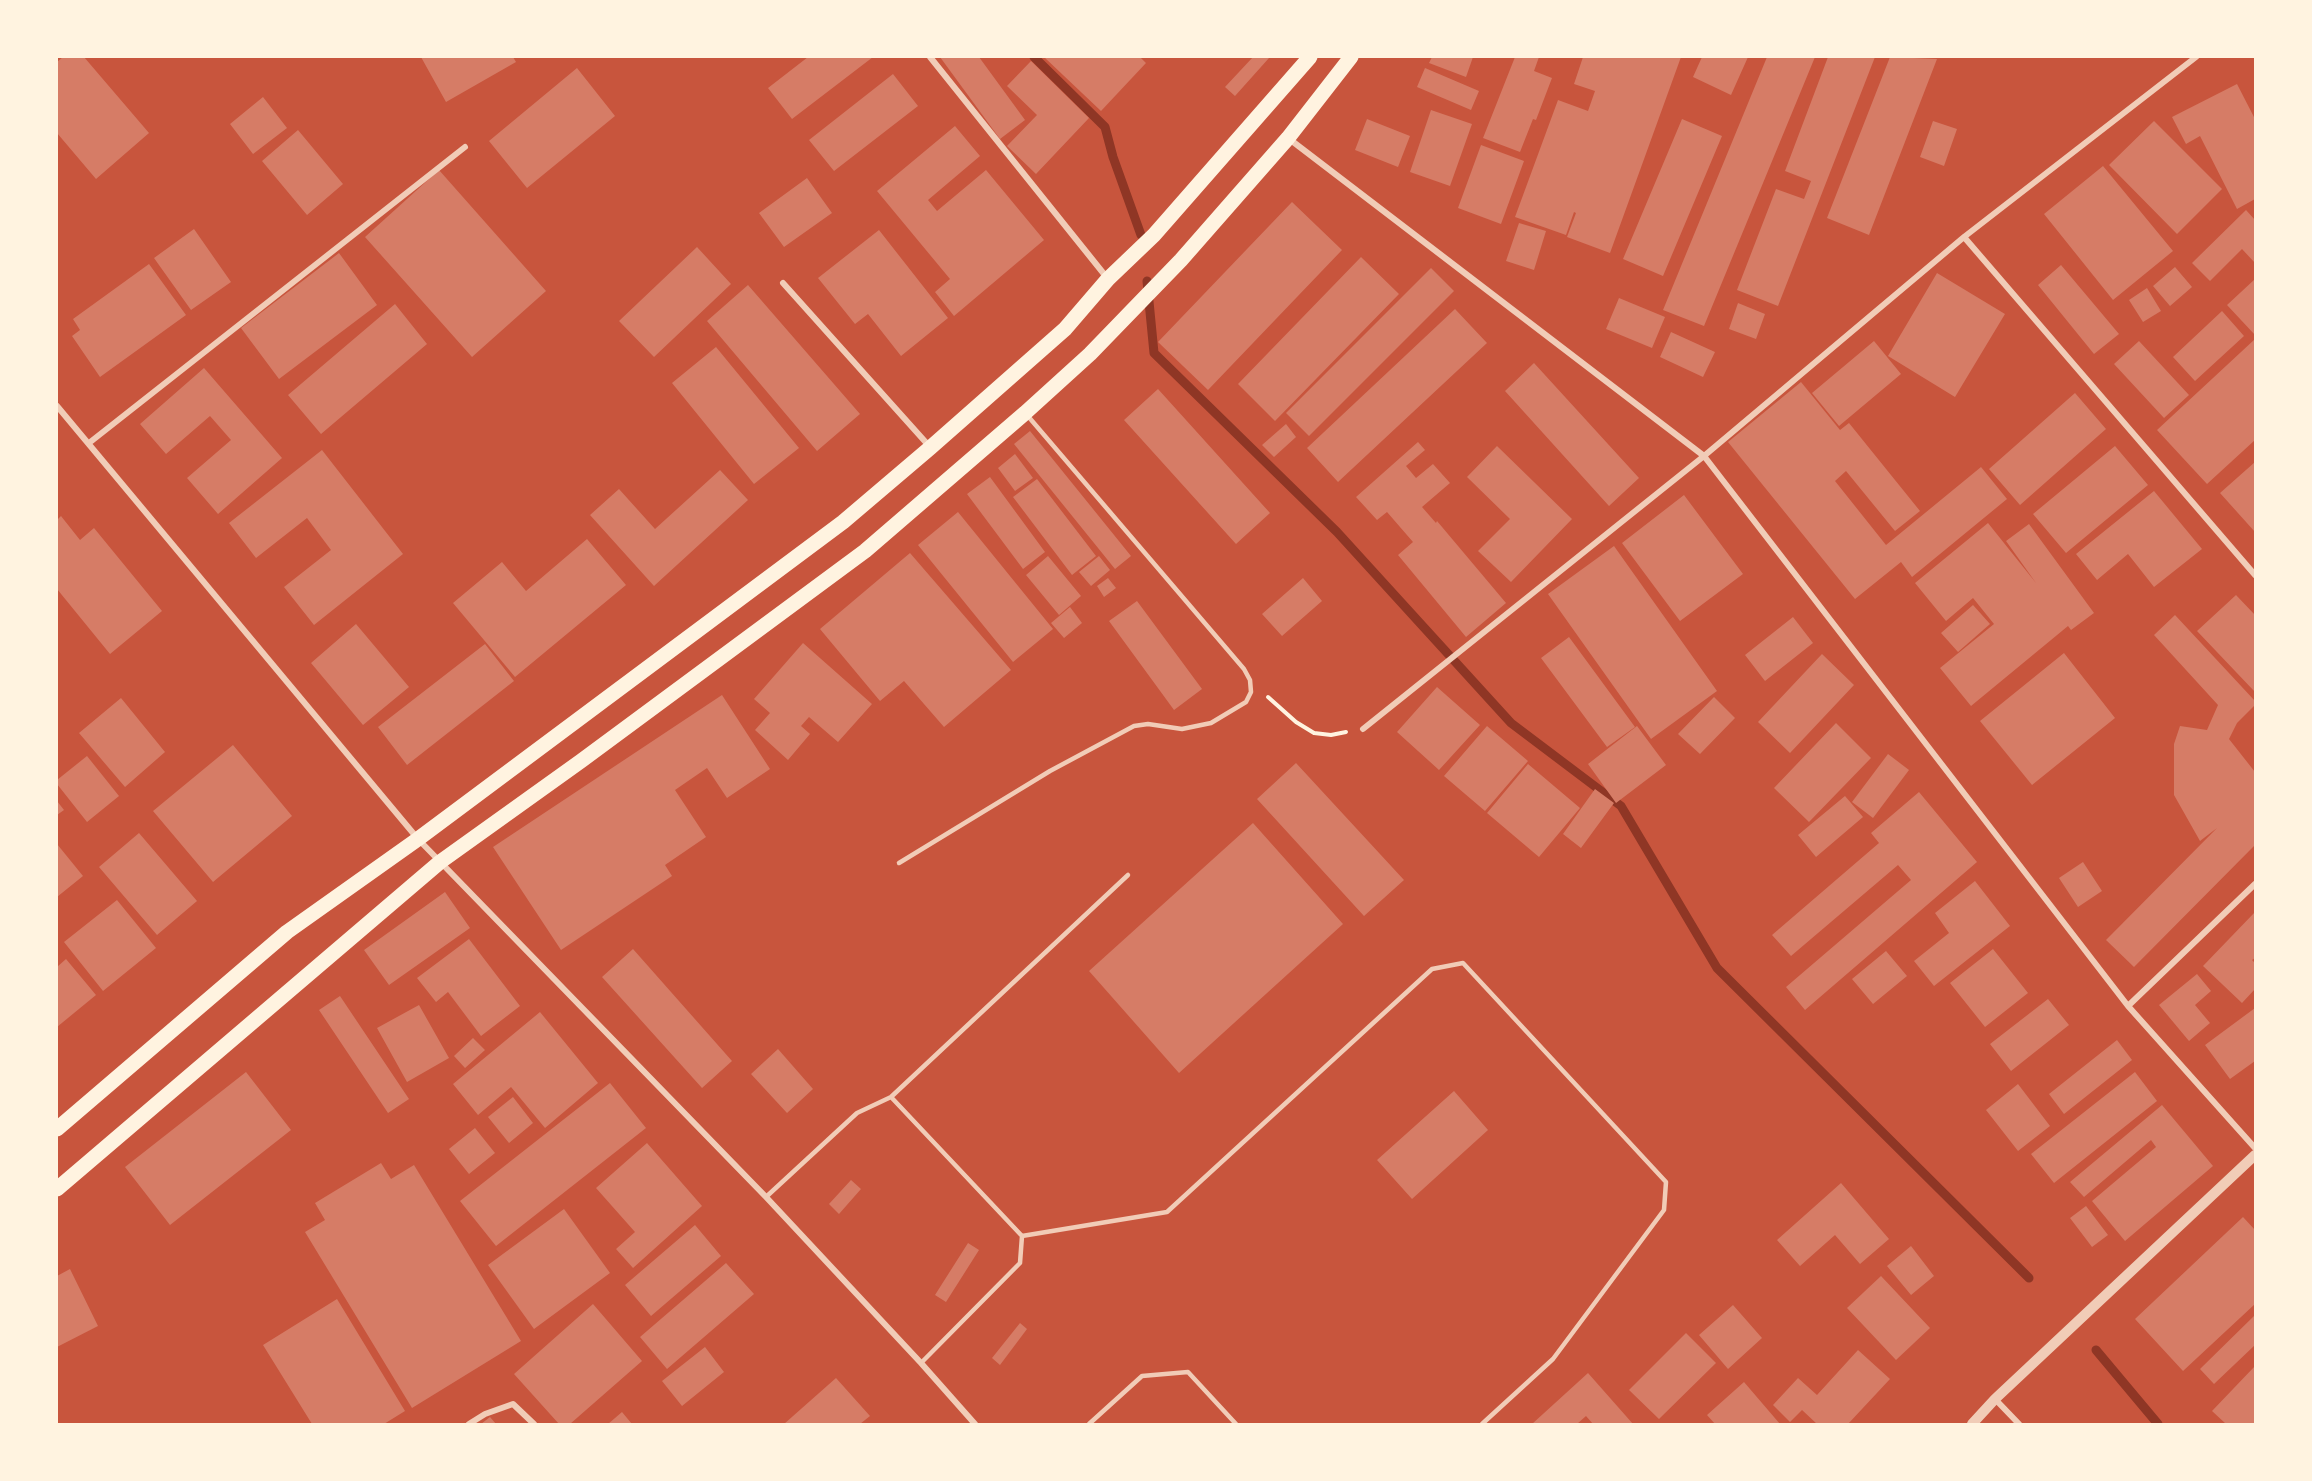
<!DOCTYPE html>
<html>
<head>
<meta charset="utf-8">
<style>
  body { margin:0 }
  #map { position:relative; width:2312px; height:1481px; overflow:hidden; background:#c8553d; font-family:Figtree,sans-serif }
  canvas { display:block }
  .frame { position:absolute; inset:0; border:58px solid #fff3e0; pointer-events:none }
</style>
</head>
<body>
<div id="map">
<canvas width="2312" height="1481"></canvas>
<div class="frame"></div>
</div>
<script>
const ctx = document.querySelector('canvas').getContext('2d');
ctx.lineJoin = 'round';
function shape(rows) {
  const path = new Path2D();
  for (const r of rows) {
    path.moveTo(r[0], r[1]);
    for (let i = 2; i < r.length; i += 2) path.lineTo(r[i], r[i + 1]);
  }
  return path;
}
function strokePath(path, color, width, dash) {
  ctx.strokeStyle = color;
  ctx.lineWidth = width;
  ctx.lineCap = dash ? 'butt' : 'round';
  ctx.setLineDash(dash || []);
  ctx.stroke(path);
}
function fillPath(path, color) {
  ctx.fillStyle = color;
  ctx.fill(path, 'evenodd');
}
const stream = shape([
  [1034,57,1105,127,1113,157,1141,235],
  [1147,281,1154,353,1337,532,1511,723,1621,806,1717,968,2029,1278],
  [2096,1350,2158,1424]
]);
const building = shape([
  [63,57,84,57,149,133,96,179,57,133,57,62],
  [421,57,513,57,516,62,446,102],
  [808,57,873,57,792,119,768,88],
  [940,57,979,57,1025,120,1000,139],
  [1044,57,1140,57,1146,63,1101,111],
  [1253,57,1269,58,1235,96,1225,87],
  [1432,57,1473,57,1466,77,1429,63],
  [1515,57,1539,57,1534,71,1552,78,1536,120,1533,119,1520,152,1483,138],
  [1583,57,1681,57,1610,253,1567,237,1576,213,1574,212,1566,235,1515,217,1558,100,1588,111,1595,91,1574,84],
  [1702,57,1748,57,1731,95,1693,77],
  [1767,57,1815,57,1704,326,1663,310],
  [1828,57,1875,57,1778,306,1737,290,1776,189,1804,199,1811,181,1785,171],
  [1890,57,1937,59,1869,235,1827,218],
  [1031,61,1089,118,1036,174,1007,146,1037,115,1007,86],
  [577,68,615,116,527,188,489,141],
  [1425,68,1479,91,1471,110,1417,87],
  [893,74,918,106,834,171,809,140],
  [2237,84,2255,119,2255,199,2237,209,2200,136,2186,144,2172,117],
  [263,97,287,128,253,154,230,124],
  [1431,110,1472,124,1450,186,1410,172],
  [1367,119,1410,136,1398,167,1355,150],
  [1682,119,1722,136,1663,276,1623,259],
  [1933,121,1957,129,1944,166,1920,157],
  [2154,121,2222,189,2177,234,2109,165],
  [955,126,980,156,928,200,937,211,986,170,1044,240,954,316,935,292,950,279,877,191],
  [298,130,343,184,307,215,262,161],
  [1481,145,1524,161,1501,224,1458,208],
  [2103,166,2173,251,2113,300,2044,214],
  [439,170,546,291,472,357,365,237],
  [807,178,832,213,784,247,759,213],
  [1292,202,1342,250,1208,390,1158,342],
  [2246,210,2255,220,2255,263,2242,249,2210,281,2192,263],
  [1519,223,1546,231,1534,270,1506,261],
  [194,229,231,282,191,310,154,258],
  [879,230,948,318,901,356,868,314,855,324,818,278],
  [697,247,731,284,654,357,619,321],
  [339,253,377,305,279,379,241,328],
  [1361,257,1399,294,1275,421,1238,384],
  [149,264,186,315,100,377,72,336,80,330,73,319],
  [2061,265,2119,334,2094,354,2038,285],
  [2175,267,2192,287,2170,306,2153,286],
  [1431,268,1454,291,1309,436,1286,413],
  [1937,273,2005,314,1955,397,1888,356],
  [2255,279,2255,335,2227,305],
  [748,285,860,414,817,451,707,321],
  [2147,288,2161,311,2143,322,2129,300],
  [1619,298,1665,317,1652,348,1606,329],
  [1738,303,1765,314,1756,339,1729,329],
  [395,304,427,344,321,434,288,395],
  [1455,309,1487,343,1338,482,1307,448],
  [2222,311,2244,336,2195,381,2173,357],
  [1671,332,1715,352,1703,377,1660,357],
  [2255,339,2255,440,2207,484,2157,430],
  [1874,341,1901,374,1839,426,1812,393],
  [2139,341,2189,395,2164,418,2114,364],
  [716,347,799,448,754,484,672,383],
  [1534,363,1639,478,1609,506,1505,391],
  [204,368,282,458,218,514,187,478,231,440,210,416,166,454,140,424],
  [1801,382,1840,430,1849,423,1920,511,1895,531,1846,471,1835,481,1886,545,1981,467,2007,499,1912,577,1901,562,1855,599,1728,442],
  [1158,389,1270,513,1236,544,1124,420],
  [2075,393,2106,429,2020,505,1989,469],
  [1286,424,1296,437,1274,457,1262,445],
  [1030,431,1131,556,1115,569,1014,444],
  [1418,442,1425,450,1406,466,1416,478,1433,464,1450,483,1422,507,1436,523,1437,521,1506,603,1466,637,1398,555,1413,542,1387,512,1377,520,1356,497],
  [1497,446,1572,519,1511,582,1478,551,1510,519,1467,477],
  [2115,446,2148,485,2066,553,2033,514],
  [322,450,403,554,314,625,284,587,331,550,307,518,256,558,229,523],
  [1015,454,1033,478,1015,491,998,468],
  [2255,462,2255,532,2220,493],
  [720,470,748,500,654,586,590,515,619,489,655,529],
  [990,477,1045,552,1023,569,967,494],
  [1037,479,1096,556,1072,575,1013,497],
  [2154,491,2202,549,2154,587,2128,554,2097,580,2076,554],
  [1684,495,1743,574,1680,621,1622,543],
  [958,512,1053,629,1013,662,918,545],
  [61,516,80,540,94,528,162,611,110,654,57,589,57,520],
  [1988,523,2036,583,2006,541,2029,524,2094,613,2071,630,2068,626,1971,706,1940,668,1994,624,1973,598,1946,621,1915,583],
  [587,539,626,585,515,677,453,603,502,562,526,591],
  [1614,546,1717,691,1651,739,1548,594],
  [910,553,1011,670,944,727,904,681,880,701,820,629],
  [1048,556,1081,596,1059,615,1026,575],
  [1099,556,1110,570,1091,586,1079,572],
  [1108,578,1116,588,1104,597,1097,586],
  [1303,578,1322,601,1282,636,1262,614],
  [2236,595,2255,615,2255,692,2197,631],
  [1137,601,1202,689,1174,710,1109,621],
  [1973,605,1990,624,1958,652,1941,633],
  [1070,607,1082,623,1064,638,1051,623],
  [2175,615,2255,701,2255,705,2237,723,2229,739,2255,772,2255,845,2134,967,2106,940,2217,828,2200,841,2174,795,2174,744,2180,726,2207,730,2218,705,2154,635],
  [1793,617,1813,643,1765,681,1745,655],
  [356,624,409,687,363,725,311,663],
  [1569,637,1635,727,1607,747,1541,658],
  [803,643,872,704,838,742,809,717,801,726,810,734,788,760,755,730,770,713,754,699],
  [485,644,514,681,407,765,378,727],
  [2064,653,2115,718,2032,785,1980,721],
  [1822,654,1854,685,1790,753,1758,722],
  [1437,687,1480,725,1439,770,1397,732],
  [722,695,770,769,727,798,707,768,675,790,706,837,665,865,672,876,561,950,493,847],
  [1714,697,1735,718,1700,754,1678,734],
  [121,698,165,752,125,787,79,733],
  [1836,723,1871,758,1809,822,1774,788],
  [1487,726,1528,761,1485,811,1444,776],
  [1637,726,1666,765,1616,803,1588,764],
  [233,745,292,816,213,882,153,811],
  [1888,754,1909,770,1873,818,1852,802],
  [87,756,119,796,87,822,57,784,57,780],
  [1296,763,1404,880,1364,916,1257,799],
  [1528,764,1580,808,1539,857,1487,813],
  [1595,789,1614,803,1581,848,1563,834],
  [1919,792,1977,862,1805,1010,1786,987,1911,880,1898,865,1791,956,1772,935,1879,843,1871,833],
  [1845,796,1863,817,1816,857,1798,835],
  [57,801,64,810,57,815],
  [1253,823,1343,924,1179,1073,1089,971],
  [139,833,197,901,157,935,99,867],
  [57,844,83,876,57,897],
  [2083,862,2102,891,2078,907,2059,878],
  [1975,881,2010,926,1934,986,1914,961,1949,933,1935,913],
  [445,892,470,928,389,985,364,950],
  [117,900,156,948,103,991,64,942],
  [2255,912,2255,958,2252,960,2255,963,2255,989,2242,1003,2203,966],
  [469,939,520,1006,481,1036,448,992,436,1002,417,978],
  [633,949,732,1061,702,1088,602,977],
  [1993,949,2028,993,1985,1027,1950,983],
  [1886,951,1907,976,1873,1004,1852,979],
  [66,959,96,995,57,1027,57,967],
  [2197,974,2211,991,2195,1005,2210,1023,2189,1041,2159,1005],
  [340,996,409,1099,388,1113,319,1010],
  [2048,999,2069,1025,2011,1071,1990,1044],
  [419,1005,449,1058,407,1082,377,1028],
  [2255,1008,2255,1061,2230,1079,2205,1045],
  [540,1012,598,1083,545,1128,511,1087,478,1115,453,1084],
  [473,1038,485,1050,465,1068,454,1056],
  [2117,1040,2132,1060,2064,1114,2049,1094],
  [778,1049,813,1089,787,1113,751,1074],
  [246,1072,291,1130,170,1225,125,1167],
  [2135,1072,2157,1101,2054,1183,2031,1154],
  [610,1083,646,1128,496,1246,460,1201],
  [2018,1084,2050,1126,2018,1151,1986,1110],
  [1454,1091,1488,1130,1412,1199,1377,1160],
  [513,1097,533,1123,509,1143,488,1117],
  [2162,1105,2213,1166,2125,1241,2092,1201,2156,1147,2151,1140,2084,1197,2070,1182],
  [475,1128,495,1153,469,1174,449,1149],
  [647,1143,702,1206,633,1268,616,1249,635,1232,596,1188],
  [381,1163,391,1179,414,1165,521,1341,412,1408,305,1232,325,1220,315,1203],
  [851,1180,861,1189,839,1214,829,1204],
  [1841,1183,1889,1239,1860,1264,1835,1235,1800,1266,1777,1240],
  [2086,1206,2108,1235,2092,1247,2070,1218],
  [564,1209,610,1273,534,1329,488,1265],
  [2243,1217,2255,1230,2255,1304,2183,1371,2135,1319],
  [695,1225,721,1256,651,1316,625,1285],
  [968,1243,979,1250,946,1302,935,1295],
  [1911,1246,1934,1276,1911,1295,1887,1266],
  [726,1263,754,1294,667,1369,640,1337],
  [70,1269,98,1326,57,1347,57,1276],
  [1881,1276,1930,1328,1896,1360,1847,1308],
  [337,1299,405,1411,384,1424,312,1424,263,1345],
  [593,1304,642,1361,570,1424,559,1424,514,1374],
  [1733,1305,1762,1338,1728,1369,1699,1335],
  [2255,1315,2255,1345,2214,1384,2200,1369],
  [1020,1323,1027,1329,1000,1365,992,1358],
  [1686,1333,1716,1363,1659,1419,1629,1390],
  [705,1347,724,1372,682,1406,662,1381],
  [1858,1350,1890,1379,1848,1424,1817,1424,1802,1410,1790,1422,1773,1405,1798,1378,1817,1395],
  [2255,1366,2255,1424,2226,1424,2212,1411],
  [1588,1373,1633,1424,1593,1424,1586,1416,1577,1424,1532,1424],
  [836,1378,870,1416,860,1424,784,1424],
  [1744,1382,1780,1424,1715,1424,1707,1415],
  [622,1412,632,1424,608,1424],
  [490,1417,496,1424,481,1424]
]);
const path = shape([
  [1268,697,1296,722,1314,733,1331,735,1346,732]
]);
const service = shape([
  [899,863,1050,771,1134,726,1148,724,1182,729,1211,723,1246,702,1251,692,1250,680,1244,669,1027,415],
  [891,1097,1128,875],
  [766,1197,857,1113,891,1097,1022,1236,1020,1263,921,1363],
  [1022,1236,1167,1212,1432,969,1463,963,1666,1182,1664,1210,1553,1359,1482,1424],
  [1089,1424,1142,1376,1188,1372,1236,1424]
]);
const minor = shape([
  [930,57,1108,279],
  [1288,138,1704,456,2128,1006,2255,1148],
  [1964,237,2255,575],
  [783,283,930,447],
  [57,406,418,839,766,1197,921,1363,975,1424],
  [89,443,465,147],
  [1363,729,1704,456,1964,237,2196,57],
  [2128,1006,2255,884],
  [1995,1399,2019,1424],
  [469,1424,485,1414,513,1404,534,1424]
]);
const tertiary = shape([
  [1972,1424,1995,1399,2255,1155]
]);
const primary = shape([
  [57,1129,287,932,418,839,843,522,930,448,1065,329,1108,279,1154,235,1310,57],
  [57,1189,440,862,581,761,865,551,1025,413,1090,354,1181,260,1288,138,1351,57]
]);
strokePath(stream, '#8f3625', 9);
fillPath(building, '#d67c66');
strokePath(path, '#fff3e0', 4);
strokePath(service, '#f1ccb7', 4.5);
strokePath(minor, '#f1ccb7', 6);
strokePath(tertiary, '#f1ccb7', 10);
strokePath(primary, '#fff3e0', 15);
</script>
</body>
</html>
